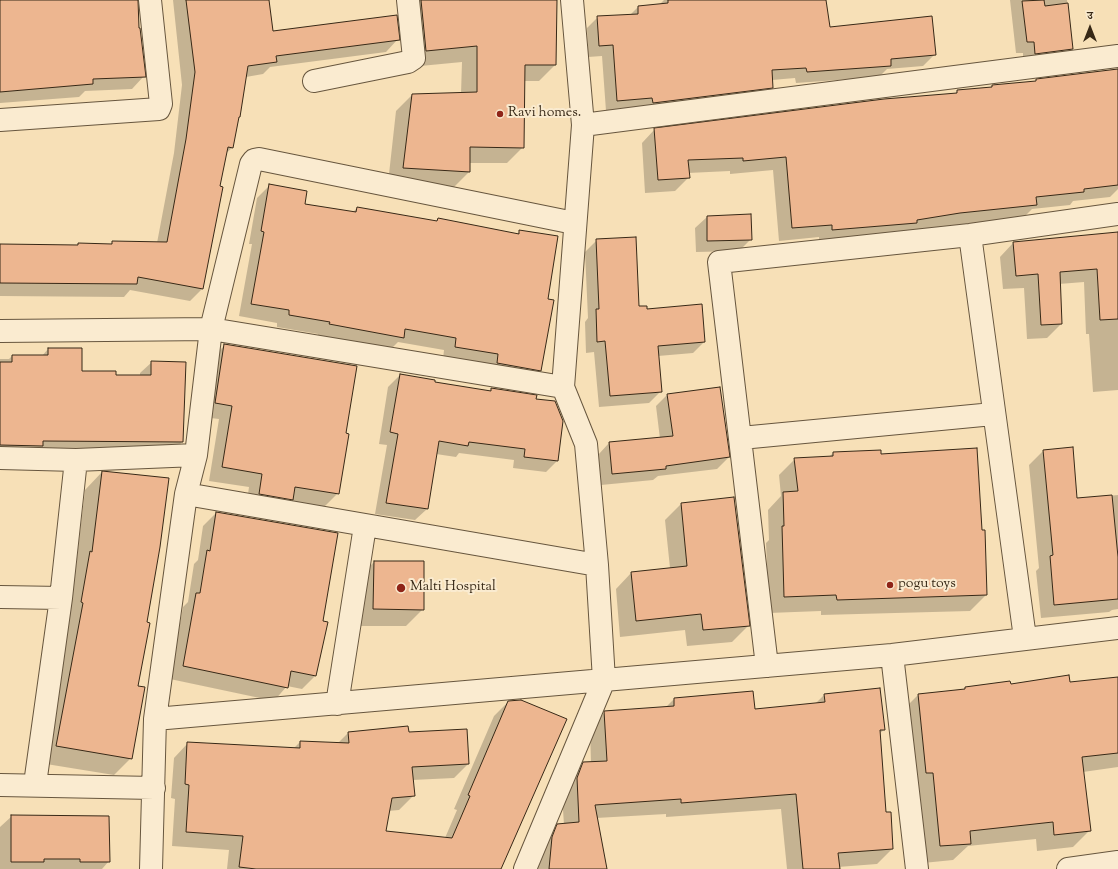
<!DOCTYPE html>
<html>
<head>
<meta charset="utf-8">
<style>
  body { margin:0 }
  #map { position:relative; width:1118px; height:869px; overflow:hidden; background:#f7e0b7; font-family:"Sorts Mill Goudy","Noto Serif Devanagari",serif }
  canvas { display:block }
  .north { position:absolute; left:1070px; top:8px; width:40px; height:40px; -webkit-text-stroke:3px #faebd0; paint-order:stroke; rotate:0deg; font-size:11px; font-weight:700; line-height:16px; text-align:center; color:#372816 }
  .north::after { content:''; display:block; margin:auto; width:14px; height:18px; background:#372816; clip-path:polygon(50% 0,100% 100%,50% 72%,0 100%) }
</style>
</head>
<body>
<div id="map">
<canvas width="1118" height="869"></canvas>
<div class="north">उ</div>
</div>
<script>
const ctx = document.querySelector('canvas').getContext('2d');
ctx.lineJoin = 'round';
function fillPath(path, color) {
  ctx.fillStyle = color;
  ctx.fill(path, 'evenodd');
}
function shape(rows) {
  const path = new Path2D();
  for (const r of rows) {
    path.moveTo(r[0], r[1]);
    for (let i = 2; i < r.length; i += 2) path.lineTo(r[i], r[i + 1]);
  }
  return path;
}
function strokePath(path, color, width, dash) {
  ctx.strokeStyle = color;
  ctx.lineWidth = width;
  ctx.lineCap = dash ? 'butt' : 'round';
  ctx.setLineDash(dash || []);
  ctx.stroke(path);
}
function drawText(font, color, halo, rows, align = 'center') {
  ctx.font = font + ' "Sorts Mill Goudy",serif';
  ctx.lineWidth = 4;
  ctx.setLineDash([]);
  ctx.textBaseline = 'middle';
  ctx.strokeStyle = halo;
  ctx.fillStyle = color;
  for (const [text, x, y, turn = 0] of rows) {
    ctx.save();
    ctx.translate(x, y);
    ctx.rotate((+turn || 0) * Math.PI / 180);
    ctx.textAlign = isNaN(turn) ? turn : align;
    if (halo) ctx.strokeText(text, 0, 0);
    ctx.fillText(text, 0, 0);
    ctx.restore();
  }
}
const shadow = shape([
  [0,0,137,0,138,29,144,76,132,89,85,91,79,97,0,103],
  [173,0,268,0,272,32,398,39,386,52,270,67,263,74,246,77,239,117,238,119,232,148,225,154,203,288,190,301,130,290,124,297,0,296,0,245,77,246,78,244,110,245,113,242,157,243,174,153,182,85],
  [412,0,556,0,555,65,539,81,524,81,523,147,507,163,469,163,469,172,453,188,388,183,396,111,412,95,461,94,462,62,410,67],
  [664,0,825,0,829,28,935,54,923,66,887,69,879,77,796,83,795,78,772,80,772,88,760,99,606,111,602,56,588,57,587,28,598,17,630,15,638,7,659,5],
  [1010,0,1067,0,1072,49,1060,60,1023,65,1023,53,1016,53],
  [1118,69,1118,189,1110,197,1073,201,1070,205,1032,209,1023,218,819,243,819,237,779,241,773,170,730,174,730,171,688,173,688,178,675,191,645,193,642,143,655,129,955,94,957,91,989,89,992,86,1034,82,1037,80],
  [270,185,304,204,352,213,357,208,436,222,438,219,516,235,520,231,547,300,540,370,528,383,443,359,444,350,398,342,390,350,317,337,318,334,277,327,277,323,239,316,252,244,249,244,257,198],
  [750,215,751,239,739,251,696,252,695,228,707,217],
  [1118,233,1118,390,1093,392,1089,334,1086,334,1084,282,1059,284,1061,324,1047,338,1027,339,1024,288,1003,289,1000,257,1014,242],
  [597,240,638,307,646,310,704,342,693,353,658,356,661,391,649,403,599,407,594,352,586,353,585,322,588,318,585,252],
  [225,345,345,434,338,493,324,507,246,508,249,487,209,481,219,419,202,417,211,359],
  [48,349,81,372,115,376,140,376,140,373,152,362,182,442,170,454,0,457,0,359,9,359,12,356,42,356],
  [400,375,434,383,489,392,492,389,535,400,557,461,546,472,513,468,514,460,459,453,456,457,436,454,427,509,415,520,375,514,387,445,379,444,388,387],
  [668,394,729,457,717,469,658,476,653,480,601,485,598,455,609,443,660,439,656,406],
  [1043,451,1076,499,1118,495,1118,609,1112,610,1109,612,1041,618,1036,571,1039,568,1029,465],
  [833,453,881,455,981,531,986,595,970,611,821,615,821,611,769,613,766,543,769,540,768,510,781,496,779,475,795,459,829,457],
  [102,472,136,686,131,758,114,775,40,763,73,569,76,566,85,490],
  [681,504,749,625,732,642,687,646,685,630,620,637,616,589,632,572,670,568,665,520],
  [216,513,322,622,327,623,315,676,302,689,287,686,274,701,170,679,183,607,188,602,194,564,198,560,203,526],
  [374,562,423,609,406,626,357,626,357,579],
  [1118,678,1118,767,1083,772,1090,830,1073,847,1037,851,1036,839,968,846,953,860,923,863,901,712,918,695,963,690,965,688,1069,683],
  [824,695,884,730,880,733,886,813,892,849,877,864,838,867,839,869,787,869,781,809,666,817,666,814,596,818,606,869,535,869,542,841,558,825,564,825,562,794,568,779,584,763,591,763,590,728,605,712,665,708,674,699,754,710,815,704],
  [508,702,500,869,227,869,229,850,172,846,175,799,171,798,174,758,188,743,293,749,300,742,338,743,348,733,408,734,468,764,454,778,412,780,414,795,399,810,388,811,385,832,445,838,457,810,454,809,494,716],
  [12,816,109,861,102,869,0,869,0,827]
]);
const building = shape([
  [0,0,138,0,139,28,140,28,146,77,93,79,93,84,0,92,0,0],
  [186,0,269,0,273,31,397,15,400,40,276,56,277,62,248,66,240,117,239,117,233,148,228,147,220,186,223,187,203,289,138,277,137,284,0,283,0,244,78,245,78,243,112,244,112,241,167,242,186,139,195,72,186,0],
  [421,0,557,0,556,65,525,65,524,148,470,147,470,172,403,168,412,94,477,92,477,46,426,51,421,0],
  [668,0,826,0,830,27,932,16,936,55,891,59,891,66,807,72,806,68,772,70,773,88,653,103,652,98,617,101,613,45,599,46,597,16,638,14,638,6,668,3,668,0],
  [1044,0,1045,6,1068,3,1073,49,1035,54,1034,42,1027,42,1022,1,1044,0],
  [1118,69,1118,185,1084,189,1084,192,1036,197,1037,205,960,213,917,220,917,223,832,230,832,225,792,228,786,157,743,161,743,158,688,160,690,178,658,180,654,128,884,99,957,93,957,90,992,87,992,85,1036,81,1036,79,1118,69],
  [269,184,307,191,305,204,356,212,357,207,437,221,438,218,519,234,519,230,558,236,548,299,554,300,541,371,497,363,498,354,455,347,456,338,405,329,404,338,329,324,330,322,289,315,289,310,251,304,264,232,261,231,269,184],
  [751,214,752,240,707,241,707,216,751,214],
  [1118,232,1118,319,1100,320,1097,269,1060,272,1062,324,1041,325,1038,274,1016,276,1013,242,1118,232],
  [636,237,639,306,647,306,647,309,702,304,705,342,658,346,662,392,610,396,605,341,597,342,596,309,599,309,596,239,636,237],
  [224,344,357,366,346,433,349,434,339,494,295,487,293,500,259,494,262,474,222,467,232,406,215,403,224,344],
  [48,348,82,348,82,371,116,371,116,375,151,375,151,361,186,362,183,442,43,441,43,446,0,445,0,362,12,362,12,355,48,355,48,348],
  [400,374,435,380,435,382,491,391,491,388,537,395,536,399,555,401,563,421,558,461,524,457,525,449,469,442,468,446,439,441,428,509,386,503,398,434,390,432,400,374],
  [720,387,730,457,666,466,666,469,612,474,609,442,673,436,667,394,720,387],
  [1073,447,1077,498,1112,495,1118,557,1118,599,1054,605,1050,556,1053,555,1043,450,1073,447],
  [977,448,982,530,985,530,987,595,837,600,836,595,784,597,782,526,784,526,783,492,798,491,794,458,833,456,833,452,881,450,881,454,977,448],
  [102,471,169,478,160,547,147,622,150,623,138,686,145,687,132,759,56,746,83,603,81,602,90,551,92,552,102,471],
  [734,497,750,626,703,630,701,614,636,621,631,572,687,566,681,503,734,497],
  [216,512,338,533,323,621,328,622,316,676,291,671,288,688,183,666,196,593,200,593,207,550,210,551,216,512],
  [374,561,424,561,424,610,373,609,374,561],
  [1069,675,1070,682,1118,677,1118,753,1082,757,1091,831,1054,835,1053,822,970,831,971,844,940,846,933,773,926,773,918,694,965,689,965,687,1010,681,1011,684,1069,675],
  [880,688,885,730,880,730,886,812,891,812,893,849,838,853,840,869,803,869,796,794,681,803,681,799,595,805,607,869,549,869,552,837,557,824,579,822,577,778,583,762,607,761,604,711,674,706,674,698,753,691,755,709,825,702,824,694,880,688],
  [521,700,567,719,501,869,256,869,239,867,243,836,186,832,189,785,185,784,187,742,300,748,300,741,349,743,348,732,408,726,409,732,467,729,469,764,412,767,415,796,392,798,386,831,452,838,470,796,468,795,508,701,521,700],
  [11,815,109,816,110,862,80,862,80,859,44,859,44,862,11,862,11,815]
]);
const minor = shape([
  [314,81,408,62,414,58,408,0],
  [0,120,159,109,161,104,150,0],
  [583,125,1118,56],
  [970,235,1025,638],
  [0,331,211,329,563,387],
  [741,438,993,414],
  [0,458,76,460,196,455],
  [186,494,597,565],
  [0,597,61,598],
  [892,655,917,869],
  [767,666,719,262,970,235,1118,214],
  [337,704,365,526],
  [155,719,892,655,1118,628],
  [35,784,61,598,76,460],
  [0,785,154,788],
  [151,869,155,719,186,494,196,455,211,329,251,164,254,160,259,159,574,223],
  [525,869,604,680,597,565,586,444,563,387,583,125,572,0],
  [1068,869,1118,862]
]);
const markers = [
  [500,114,4,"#8f2418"],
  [890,585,4,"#8f2418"],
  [401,588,5,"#8f2418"]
];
const poiNames = [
  ["Ravi homes.",508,114],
  ["pogu toys",898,585],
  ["Malti Hospital",410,588]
];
fillPath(shadow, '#0003');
fillPath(building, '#edb690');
strokePath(building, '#372816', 1);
strokePath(minor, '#67563e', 24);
strokePath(minor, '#faebd0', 22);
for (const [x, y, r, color] of markers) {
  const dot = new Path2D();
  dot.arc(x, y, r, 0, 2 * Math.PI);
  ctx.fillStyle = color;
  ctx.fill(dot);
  strokePath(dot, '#faebd0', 1.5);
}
drawText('14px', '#372816', '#faebd0', poiNames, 'left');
</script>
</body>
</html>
